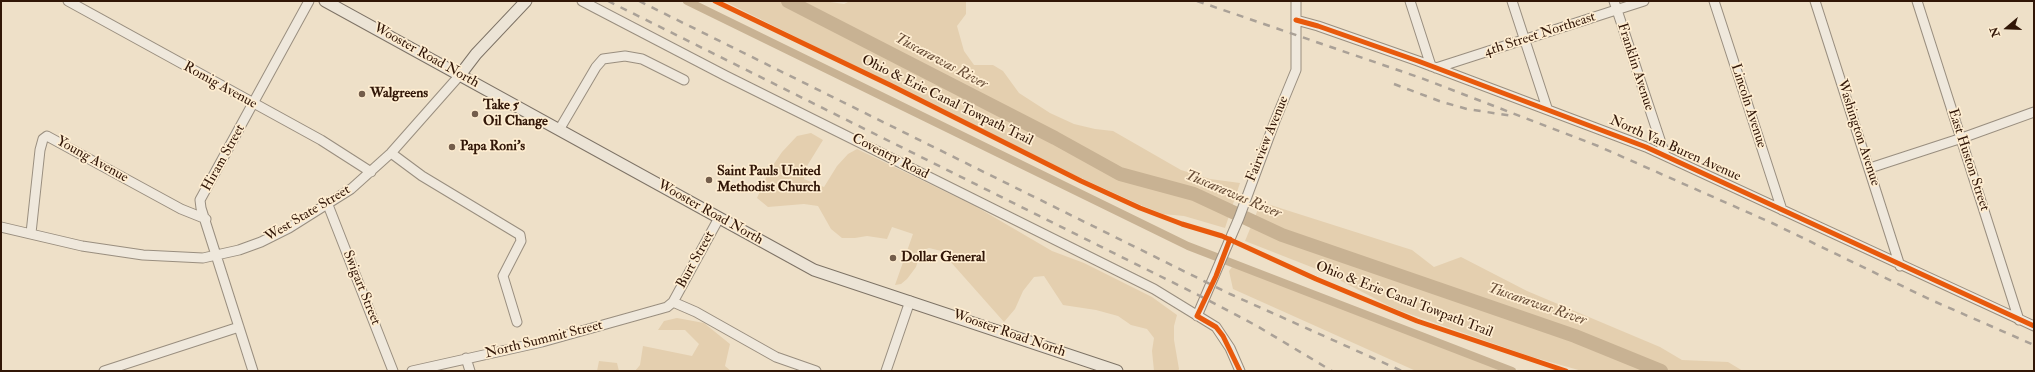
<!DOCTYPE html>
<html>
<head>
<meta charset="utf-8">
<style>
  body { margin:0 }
  #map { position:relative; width:2035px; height:372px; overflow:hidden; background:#eee0c8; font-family:"IM FELL Double Pica",serif }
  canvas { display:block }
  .frame { position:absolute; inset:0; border:2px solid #311607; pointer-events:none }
  .north { position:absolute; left:1987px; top:8px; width:40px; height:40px; -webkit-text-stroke:3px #feedd1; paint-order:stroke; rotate:251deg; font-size:11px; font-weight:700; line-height:16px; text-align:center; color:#311607 }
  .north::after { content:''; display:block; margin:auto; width:14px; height:18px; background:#311607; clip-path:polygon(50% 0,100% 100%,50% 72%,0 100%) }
</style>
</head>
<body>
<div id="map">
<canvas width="2035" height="372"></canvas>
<div class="frame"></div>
<div class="north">N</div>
</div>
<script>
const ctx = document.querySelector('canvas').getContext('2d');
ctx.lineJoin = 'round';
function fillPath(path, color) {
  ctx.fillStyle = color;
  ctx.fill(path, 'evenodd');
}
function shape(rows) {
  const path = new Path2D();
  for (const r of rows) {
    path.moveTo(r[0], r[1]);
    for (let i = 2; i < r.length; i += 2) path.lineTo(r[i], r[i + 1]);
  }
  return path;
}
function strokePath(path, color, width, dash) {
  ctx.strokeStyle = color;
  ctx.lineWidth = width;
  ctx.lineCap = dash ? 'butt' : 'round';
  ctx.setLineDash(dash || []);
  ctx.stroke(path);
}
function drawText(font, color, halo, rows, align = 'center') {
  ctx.font = font + ' "IM FELL Double Pica",serif';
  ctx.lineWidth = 3.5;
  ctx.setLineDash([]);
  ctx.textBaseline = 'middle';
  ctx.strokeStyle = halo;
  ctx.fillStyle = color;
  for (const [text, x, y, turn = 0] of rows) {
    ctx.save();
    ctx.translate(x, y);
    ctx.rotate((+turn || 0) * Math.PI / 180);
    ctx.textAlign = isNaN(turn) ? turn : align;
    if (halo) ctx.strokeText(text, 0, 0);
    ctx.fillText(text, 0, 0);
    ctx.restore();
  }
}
const green = shape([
  [724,1,823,1,844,4,850,1,966,1,966,14,957,26,964,51,974,65,993,65,1003,71,1019,93,1050,113,1074,124,1095,129,1113,131,1181,170,1210,179,1240,183,1225,228,1184,216,1163,214,1143,206,1054,166],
  [811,133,823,140,807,166,804,179,824,187,837,166,848,154,857,149,975,206,1052,251,1084,263,1152,297,1177,315,1174,326,1174,340,1179,369,1178,371,1154,371,1152,351,1154,338,1147,329,1131,325,1118,316,1096,310,1063,305,1044,276,1034,277,1023,291,1015,309,1004,322,941,251,929,248,921,251,916,267,907,279,901,284,895,285,913,234,892,227,887,239,867,236,855,238,842,238,831,229,818,206,804,204,768,207,757,198,769,171,782,152,797,136],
  [1261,202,1412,250,1434,267,1461,257,1527,291,1660,347,1682,360,1728,362,1743,371,1582,371,1529,356,1393,308,1324,272,1245,241],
  [1235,263,1512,371,1416,371,1233,289,1229,271],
  [677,318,704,323,730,344,725,366,731,371,635,371,640,365,643,346,692,356,699,344,685,330,658,330,664,321],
  [599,361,617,363,619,371,597,371]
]);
const canal = shape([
  [687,1,1188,246,1512,371]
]);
const river = shape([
  [788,1,1055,138,1120,174,1194,194,1282,235,1575,336,1661,371]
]);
const minor = shape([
  [68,1,321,140,371,172],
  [582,1,726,76,1154,289,1216,327,1230,348,1240,371],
  [1410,1,1431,66],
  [1512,1,1547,108],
  [1614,1,1665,155],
  [1714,1,1782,210],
  [1815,1,1900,266],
  [1917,1,2019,320],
  [1296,20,1318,26,1418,61,1646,147,2034,326],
  [1436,68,1644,1],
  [559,130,596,67,603,59,625,56,642,59,684,80],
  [391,153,422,176,520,235,521,241,503,276,517,322],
  [1870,168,1962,138,2034,112],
  [328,205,393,371],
  [1,227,82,246,143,255,203,258,239,250,261,242,289,228,351,189,391,153,460,75],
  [31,233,40,150,43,139,47,136,181,209,206,219],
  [673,302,696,312,776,357,816,371],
  [1197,316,1239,218,1275,121,1296,70,1296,1],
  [466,358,470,371],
  [104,371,239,327],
  [253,371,201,208,200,200,309,1],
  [412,371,542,342,667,307,673,302,719,218],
  [886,371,910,301]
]);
const major = shape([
  [325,1,814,270,1117,371],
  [460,75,476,54,526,1]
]);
const rail = shape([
  [608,1,1206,299,1257,326,1332,371],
  [639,1,1230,294,1402,371],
  [1197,1,1421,78,1598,146,1772,223,1929,299,2034,345],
  [1394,84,1442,102,1467,109,1513,116]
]);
const cycleway = shape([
  [715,1,890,85,1081,181,1140,208,1182,224,1222,236,1316,279,1417,321,1566,371],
  [1296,20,1318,26,1418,61,1646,147,2034,326],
  [1230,239,1216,276,1197,316,1216,327,1223,336,1240,371]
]);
const markers = [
  [362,94,4,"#735d4b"],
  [475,114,4,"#735d4b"],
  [452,147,4,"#735d4b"],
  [709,180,4,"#735d4b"],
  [893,258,4,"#735d4b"]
];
const streetNames = [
  ["4th Street Northeast",1540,35,-18],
  ["Wooster Road North",426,56,29],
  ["Franklin Avenue",1635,67,72],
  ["Romig Avenue",220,86,29],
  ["Ohio & Erie Canal Towpath Trail",947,101,26],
  ["Lincoln Avenue",1748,106,72],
  ["Washington Avenue",1858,133,72],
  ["Fairview Avenue",1268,139,-68],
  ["North Van Buren Avenue",1675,149,24],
  ["Coventry Road",890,157,27],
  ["Hiram Street",224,158,-61],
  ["Young Avenue",92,160,29],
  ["East Huston Street",1968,160,72],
  ["Wooster Road North",710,213,29],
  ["West State Street",308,214,-31],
  ["Burt Street",696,260,-61],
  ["Swigart Street",361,288,68],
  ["Ohio & Erie Canal Towpath Trail",1404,300,21],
  ["Wooster Road North",1009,334,19],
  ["North Summit Street",544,340,-14]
];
const poiNames = [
  ["Walgreens",370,94],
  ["Take 5",483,106],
  ["Oil Change",483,122],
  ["Papa Roni's",460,147],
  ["Saint Pauls United",717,172],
  ["Methodist Church",717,188],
  ["Dollar General",901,258]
];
const waterNames = [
  ["Tuscarawas River",941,62,28],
  ["Tuscarawas River",1233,195,23],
  ["Tuscarawas River",1537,305,19]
];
fillPath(green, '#e4cfaf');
strokePath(canal, '#c8b293', 8);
strokePath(river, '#c8b293', 14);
strokePath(minor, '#998e7f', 11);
strokePath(major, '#7e7366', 13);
strokePath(minor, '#efe8dc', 9);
strokePath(major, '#ece4d6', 11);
strokePath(rail, '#aaa197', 2.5, [7, 7]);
strokePath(cycleway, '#e8590c', 5);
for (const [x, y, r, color] of markers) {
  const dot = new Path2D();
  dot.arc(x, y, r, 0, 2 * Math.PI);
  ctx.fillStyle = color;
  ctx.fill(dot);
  strokePath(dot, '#feedd1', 1.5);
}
drawText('14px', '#311607', '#feedd1', streetNames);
drawText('bold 14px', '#311607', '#feedd1', poiNames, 'left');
drawText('italic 15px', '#674c36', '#feedd1', waterNames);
</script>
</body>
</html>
